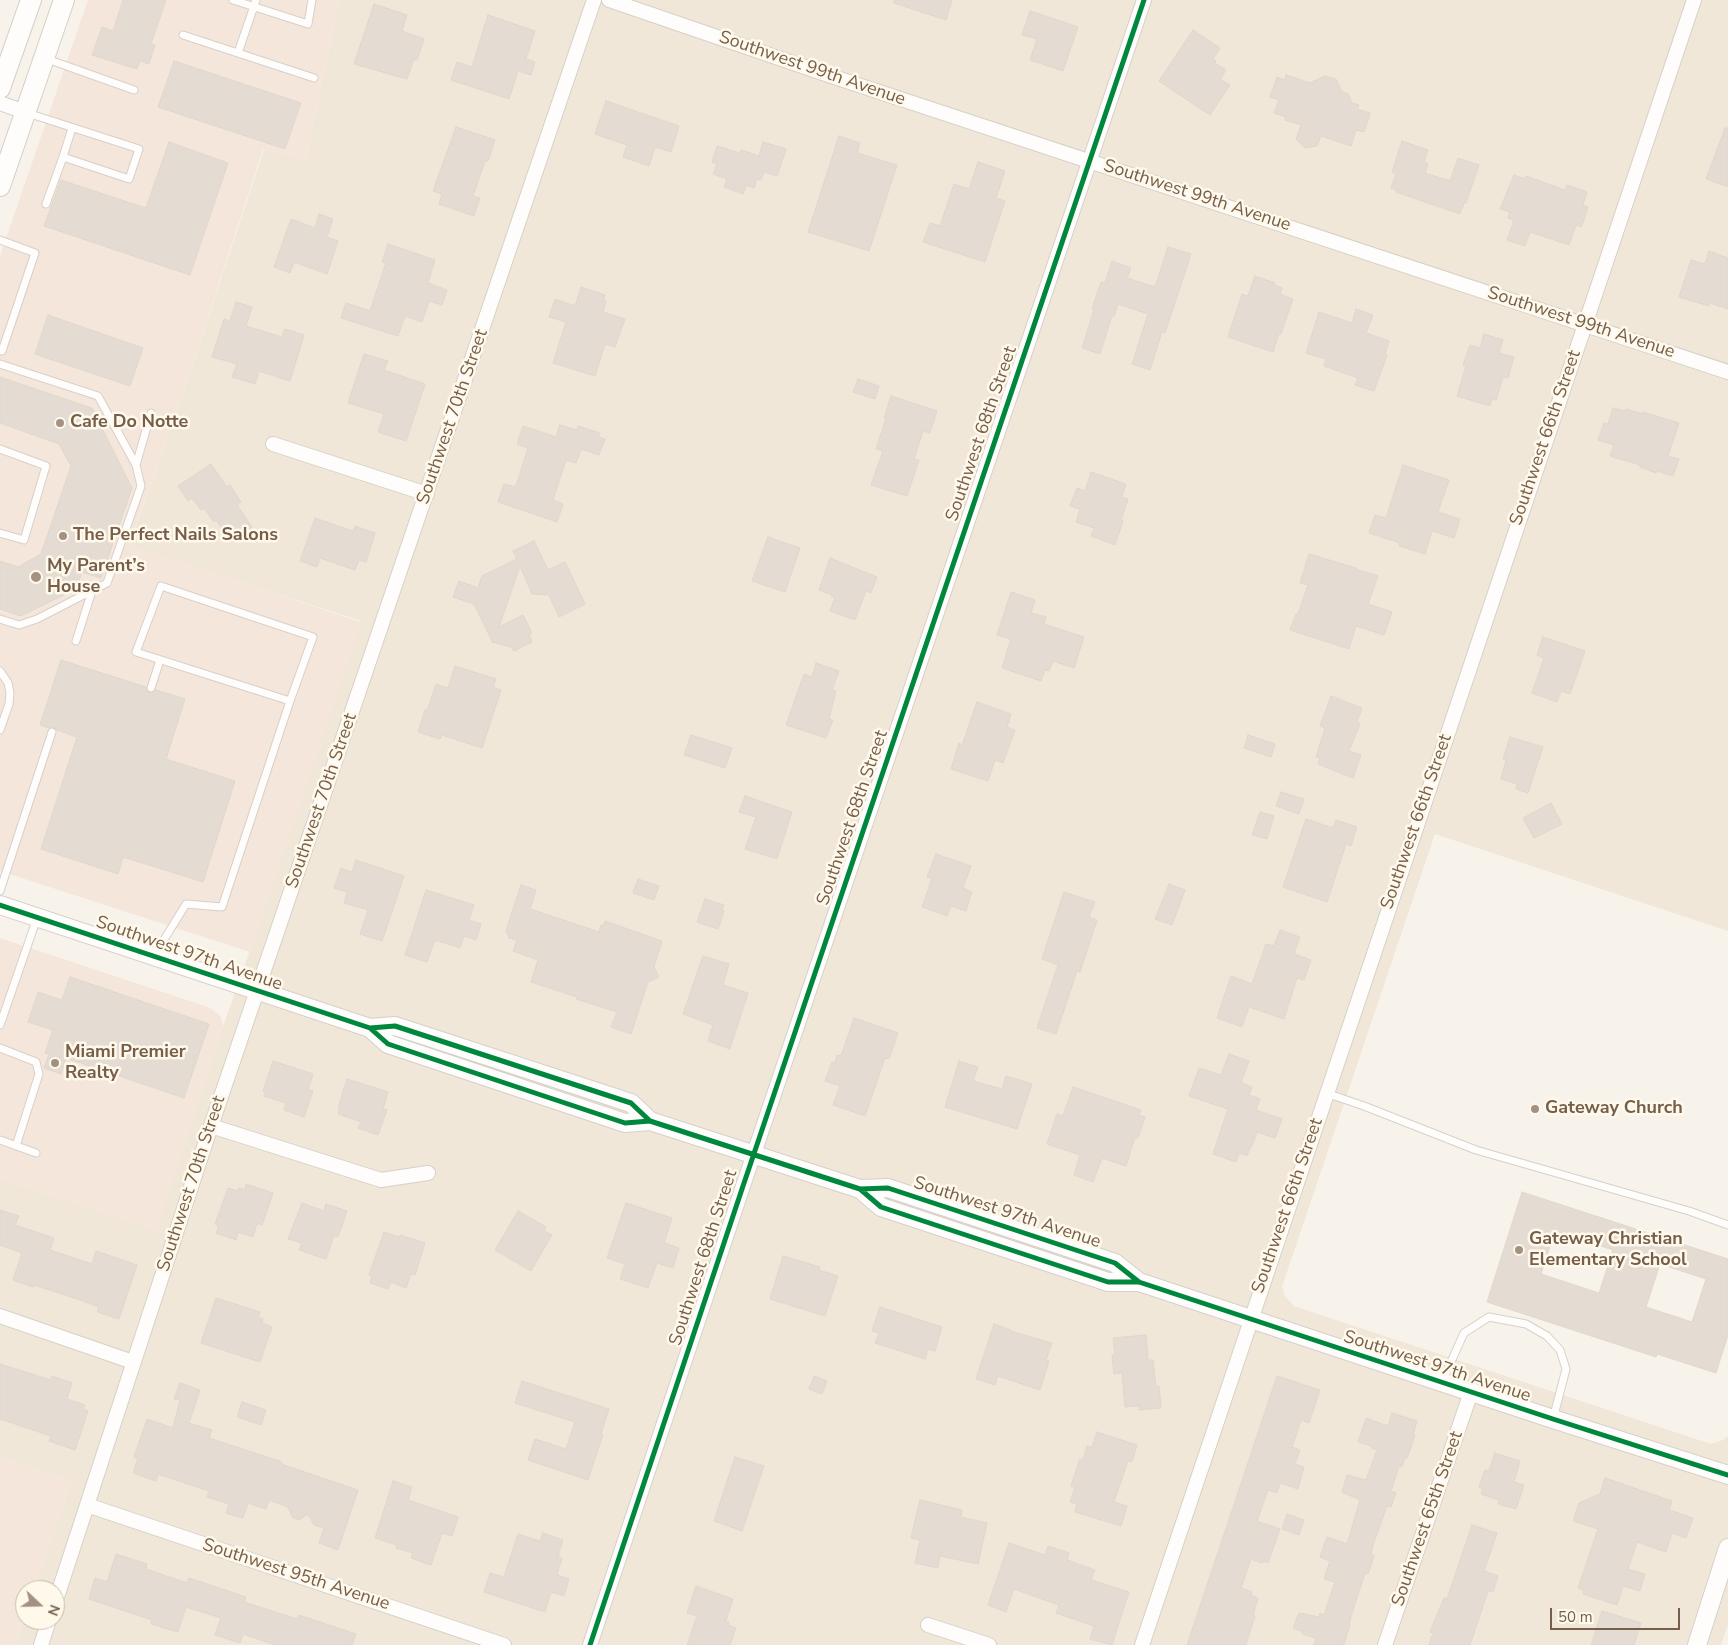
<!DOCTYPE html>
<html>
<head>
<meta charset="utf-8">
<style>
  body { margin:0 }
  #map { position:relative; width:1728px; height:1645px; overflow:hidden; background:#f7f3eb; font-family:"Nunito Sans",sans-serif }
  canvas { display:block }
  .north { position:absolute; left:15px; top:1580px; width:50px; height:50px; box-sizing:border-box; background:#fff9ec; border:1px solid #c8bbab; border-radius:50%; rotate:111deg; font-size:14px; font-weight:700; line-height:20px; text-align:center; color:#765e4a }
  .north::after { content:''; display:block; margin:auto; width:18px; height:22px; background:#a39282; clip-path:polygon(50% 0,100% 100%,50% 72%,0 100%) }
  .scale { position:absolute; left:1550px; top:1608px; width:130px; height:22px; box-sizing:border-box; border:2px solid #765e4a; border-top:0; padding-left:6px; font-size:15px; line-height:18px; white-space:nowrap; color:#765e4a; -webkit-text-stroke:4px #fff9ec; paint-order:stroke }
</style>
</head>
<body>
<div id="map">
<canvas width="1728" height="1645"></canvas>
<div class="north">N</div>
<div class="scale">50 m</div>
</div>
<script>
const ctx = document.querySelector('canvas').getContext('2d');
ctx.lineJoin = 'round';
function fillPath(path, color) {
  ctx.fillStyle = color;
  ctx.fill(path, 'evenodd');
}
function shape(rows) {
  const path = new Path2D();
  for (const r of rows) {
    path.moveTo(r[0], r[1]);
    for (let i = 2; i < r.length; i += 2) path.lineTo(r[i], r[i + 1]);
  }
  return path;
}
function strokePath(path, color, width, dash) {
  ctx.strokeStyle = color;
  ctx.lineWidth = width;
  ctx.lineCap = dash ? 'butt' : 'round';
  ctx.setLineDash(dash || []);
  ctx.stroke(path);
}
function drawText(font, color, halo, rows, align = 'center') {
  ctx.font = font + ' "Nunito Sans",sans-serif';
  ctx.lineWidth = 5;
  ctx.setLineDash([]);
  ctx.textBaseline = 'middle';
  ctx.strokeStyle = halo;
  ctx.fillStyle = color;
  for (const [text, x, y, turn = 0] of rows) {
    ctx.save();
    ctx.translate(x, y);
    ctx.rotate((+turn || 0) * Math.PI / 180);
    ctx.textAlign = isNaN(turn) ? turn : align;
    if (halo) ctx.strokeText(text, 0, 0);
    ctx.fillText(text, 0, 0);
    ctx.restore();
  }
}
const residential = shape([
  [339,0,1728,0,1728,931,1435,834,1282,1287,1285,1296,1294,1306,1711,1444,1723,1440,1728,1436,1728,1625,1721,1645,15,1645,25,1617,25,1620,55,1620,55,1590,34,1590,71,1482,0,1457,0,1179,156,1230,220,1035,254,939,361,621,129,546,177,411,264,150,306,159]
]);
const commercial = shape([
  [88,0,339,0,306,159,263,150,177,411,129,545,361,622,250,952,0,871,0,256],
  [0,938,211,1008,221,1017,223,1026,156,1231,0,1179],
  [0,1457,71,1482,34,1590,25,1590,25,1617,15,1645,0,1645]
]);
const building = shape([
  [123,0,166,0,151,44,155,45,149,64,140,61,137,69,92,55,102,27,113,31,123,0],
  [894,0,952,0,946,20,894,3,894,0],
  [374,4,407,15,402,31,424,39,417,60,414,59,407,79,354,64,374,4],
  [1030,11,1078,27,1063,71,1030,60,1037,39,1022,35,1030,11],
  [488,15,535,31,526,59,535,62,531,75,518,71,509,99,451,80,457,62,472,67,488,15],
  [1193,30,1220,48,1213,59,1216,61,1215,63,1226,70,1220,79,1230,85,1210,115,1159,81,1193,30],
  [174,61,301,103,285,149,158,107,174,61],
  [1286,75,1310,83,1325,76,1336,79,1342,92,1348,94,1352,103,1359,105,1357,109,1370,113,1364,132,1356,130,1351,146,1321,136,1317,146,1305,148,1296,139,1301,125,1285,120,1286,117,1274,113,1279,100,1270,97,1277,77,1285,80,1286,75],
  [606,101,679,126,671,152,655,147,649,166,623,157,627,145,595,134,606,101],
  [456,127,495,140,488,161,485,161,473,196,480,198,474,216,439,204,442,194,433,191,456,127],
  [1725,128,1728,128,1728,187,1706,179,1725,128],
  [839,136,860,143,857,153,897,165,869,251,808,232,839,136],
  [1402,141,1428,150,1424,162,1428,164,1425,173,1450,181,1458,158,1479,165,1466,203,1464,203,1460,214,1396,192,1397,190,1391,188,1396,174,1392,172,1402,141],
  [169,142,228,163,190,275,44,226,61,180,146,208,169,142],
  [763,142,786,149,777,176,764,172,761,180,757,179,754,188,746,185,743,194,724,187,727,179,713,174,717,164,712,162,717,146,740,153,741,150,759,156,763,142],
  [978,162,1005,171,996,198,1005,201,985,262,923,242,930,223,940,226,954,184,969,189,978,162],
  [1514,175,1525,179,1526,176,1565,190,1567,185,1587,192,1583,205,1588,207,1583,222,1581,227,1576,225,1569,245,1530,232,1525,246,1507,240,1514,220,1508,218,1510,212,1500,209,1514,175],
  [319,214,333,219,327,237,338,241,327,274,294,262,290,273,274,267,291,219,315,228,319,214],
  [388,244,435,260,428,283,447,290,442,305,429,301,422,322,405,316,398,336,341,318,346,303,370,311,386,263,382,262,388,244],
  [1168,247,1191,254,1165,333,1162,332,1150,370,1132,364,1148,314,1118,304,1114,316,1112,316,1100,354,1082,348,1094,310,1092,309,1101,282,1105,283,1112,261,1131,268,1127,278,1155,287,1168,247],
  [1709,251,1728,258,1728,309,1710,303,1709,306,1679,297,1691,260,1705,264,1709,251],
  [1255,276,1275,283,1274,285,1282,288,1280,294,1293,299,1281,334,1279,333,1273,352,1228,337,1242,294,1248,296,1255,276],
  [581,287,605,295,603,301,606,301,603,312,625,319,615,347,605,344,595,376,553,363,566,322,549,317,555,299,575,306,581,287],
  [236,302,252,307,246,326,282,337,285,329,304,335,290,381,259,371,255,384,232,377,237,364,212,357,224,319,230,321,236,302],
  [1356,309,1373,315,1366,333,1389,341,1385,354,1387,355,1374,391,1355,385,1358,378,1324,366,1326,359,1306,353,1319,312,1352,323,1356,309],
  [48,315,143,348,130,386,35,354,48,315],
  [1484,334,1503,340,1499,353,1514,357,1508,378,1503,377,1496,400,1492,399,1490,406,1457,396,1466,366,1463,365,1470,345,1480,348,1484,334],
  [364,354,388,361,384,370,425,384,406,441,378,432,384,414,348,403,364,354],
  [0,377,92,408,132,488,101,578,82,572,76,589,21,616,0,609,0,561,18,567,41,554,71,466,59,444,0,423,0,377],
  [858,379,879,386,875,399,853,392,858,379],
  [891,396,937,411,930,433,923,431,914,459,919,460,907,496,871,485,883,451,876,449,886,419,884,418,891,396],
  [1613,408,1625,411,1626,409,1642,414,1643,412,1679,423,1668,456,1679,459,1673,476,1657,471,1656,473,1640,467,1640,465,1610,456,1614,445,1598,440,1604,423,1608,424,1613,408],
  [560,425,577,430,578,426,600,433,598,437,605,439,599,455,581,449,576,463,566,460,553,500,563,504,557,522,498,502,504,484,515,487,518,480,528,448,517,444,523,426,556,437,560,425],
  [211,464,227,487,230,485,241,502,237,505,252,527,231,542,216,520,214,522,204,508,201,510,192,498,188,501,178,486,211,464],
  [1403,465,1449,480,1438,512,1460,519,1454,538,1432,531,1425,554,1399,546,1400,543,1369,533,1375,515,1386,518,1403,465],
  [1091,472,1126,484,1122,497,1128,499,1121,520,1123,521,1115,545,1091,536,1094,528,1076,522,1080,509,1070,506,1077,488,1085,491,1091,472],
  [315,518,353,531,355,526,375,533,366,562,359,560,355,570,320,558,317,567,300,561,315,518],
  [768,537,800,548,785,592,752,581,768,537],
  [534,541,548,570,565,562,585,604,559,617,549,595,532,594,520,566,499,627,523,615,532,633,529,634,532,642,514,651,511,647,493,642,493,643,474,604,453,597,459,581,478,588,482,576,517,559,513,551,534,541],
  [1309,554,1356,568,1356,569,1378,576,1368,604,1392,612,1384,635,1356,626,1349,649,1290,630,1296,614,1298,614,1308,585,1300,583,1309,554],
  [830,558,877,577,871,593,866,591,855,620,830,611,835,597,831,596,832,595,819,590,830,558],
  [1011,592,1035,600,1031,613,1046,617,1044,624,1084,637,1074,668,1053,661,1049,671,1045,670,1041,681,1002,668,1011,639,997,635,1011,592],
  [1543,637,1585,651,1570,694,1561,691,1557,702,1532,693,1544,658,1537,655,1543,637],
  [61,660,146,687,147,691,150,693,156,690,185,699,166,759,235,781,203,882,123,857,118,874,41,849,77,737,57,730,53,727,49,728,40,725,61,660],
  [816,663,839,671,832,690,836,691,829,719,833,720,826,738,786,725,804,674,812,677,816,663],
  [455,666,496,679,493,687,501,690,482,748,442,735,440,739,418,732,425,710,427,711,436,684,448,688,455,666],
  [1331,696,1362,708,1357,722,1360,724,1349,751,1361,755,1353,778,1318,764,1320,758,1316,757,1325,728,1320,726,1331,696],
  [977,702,1011,714,1007,727,1015,730,1003,763,995,760,988,781,951,769,959,743,962,745,977,702],
  [691,735,732,748,725,768,684,755,691,735],
  [1248,735,1275,744,1271,757,1244,748,1248,735],
  [1510,737,1543,747,1528,793,1516,789,1517,784,1501,779,1506,760,1503,759,1510,737],
  [1281,792,1304,799,1299,814,1276,806,1281,792],
  [745,796,792,812,777,859,745,849,756,817,739,812,745,796],
  [1551,803,1562,824,1534,838,1523,818,1551,803],
  [1260,812,1274,816,1267,839,1252,835,1260,812],
  [1306,819,1333,828,1336,820,1357,827,1351,846,1346,844,1327,902,1283,887,1306,819],
  [936,854,971,866,963,888,972,892,966,911,951,906,947,916,922,907,932,878,927,877,936,854],
  [356,860,404,876,382,941,360,934,368,910,344,903,347,892,334,888,341,868,352,872,356,860],
  [638,879,659,886,654,900,633,893,638,879],
  [1169,884,1185,890,1172,925,1155,919,1169,884],
  [521,885,536,890,530,909,599,932,601,925,603,926,605,921,662,941,654,967,659,977,648,982,631,1034,611,1027,617,1012,576,999,577,997,531,982,538,960,513,951,517,940,509,938,506,931,521,885],
  [426,890,474,905,469,920,481,924,476,940,464,936,460,948,435,940,427,962,405,955,426,890],
  [1064,892,1095,902,1089,917,1097,920,1080,972,1077,971,1056,1034,1037,1028,1058,965,1042,959,1064,892],
  [705,899,724,905,722,910,724,911,718,929,697,922,705,899],
  [1280,930,1300,937,1294,954,1311,960,1304,980,1297,978,1284,1019,1249,1007,1242,1027,1217,1018,1231,976,1252,984,1266,944,1274,946,1280,930],
  [703,956,729,964,723,985,748,993,730,1049,708,1041,713,1025,683,1014,703,956],
  [70,977,209,1024,184,1098,66,1058,61,1074,44,1068,49,1054,45,1053,53,1030,28,1022,38,992,62,1000,70,977],
  [854,1018,898,1033,889,1059,885,1058,865,1116,833,1105,840,1086,825,1081,832,1062,835,1063,837,1055,841,1056,854,1018],
  [1229,1054,1249,1061,1241,1083,1252,1087,1249,1095,1260,1099,1256,1110,1282,1119,1275,1138,1257,1132,1252,1146,1251,1146,1247,1156,1239,1153,1236,1162,1213,1154,1228,1109,1189,1096,1199,1068,1221,1075,1229,1054],
  [273,1061,313,1074,308,1090,313,1091,304,1117,284,1110,286,1103,264,1096,266,1092,263,1091,273,1061],
  [959,1061,978,1067,973,1081,1002,1089,1006,1076,1032,1084,1017,1129,945,1107,959,1061],
  [347,1079,388,1092,383,1109,387,1110,378,1135,358,1128,361,1122,338,1114,340,1109,338,1108,347,1079],
  [1073,1087,1141,1110,1139,1115,1145,1117,1138,1138,1135,1137,1126,1166,1102,1158,1093,1182,1074,1175,1080,1155,1047,1144,1057,1114,1063,1116,1073,1087],
  [246,1184,273,1193,262,1225,257,1223,253,1237,238,1232,236,1240,216,1233,219,1226,215,1224,228,1188,238,1191,239,1188,245,1190,246,1184],
  [1522,1192,1728,1259,1728,1335,1716,1373,1657,1354,1656,1357,1487,1302,1522,1192],
  [1555,1231,1613,1250,1599,1293,1541,1274,1555,1231],
  [1660,1264,1706,1279,1692,1322,1646,1307,1660,1264],
  [302,1203,324,1211,326,1204,347,1211,338,1237,334,1235,326,1259,299,1250,302,1243,288,1239,302,1203],
  [626,1203,672,1218,664,1243,679,1248,673,1268,657,1263,648,1288,620,1279,625,1264,607,1258,626,1203],
  [0,1210,19,1216,15,1225,54,1238,50,1250,92,1264,96,1251,137,1265,119,1319,97,1312,99,1307,80,1300,34,1285,33,1287,13,1280,22,1253,0,1245,0,1210],
  [518,1211,546,1227,544,1231,552,1235,531,1271,495,1250,518,1211],
  [384,1232,399,1237,400,1235,425,1243,415,1275,411,1274,406,1288,391,1282,388,1289,370,1283,372,1276,369,1275,384,1232],
  [783,1256,820,1267,819,1270,838,1276,825,1316,770,1299,783,1256],
  [216,1298,260,1312,258,1317,263,1319,262,1323,272,1327,260,1362,201,1343,216,1298],
  [880,1307,942,1327,935,1351,928,1349,925,1359,875,1343,879,1333,872,1331,880,1307],
  [994,1324,1011,1330,1010,1331,1052,1343,1046,1360,1049,1361,1040,1390,998,1376,995,1385,976,1379,994,1324],
  [1146,1335,1148,1360,1153,1360,1156,1387,1159,1386,1161,1408,1139,1410,1139,1406,1125,1407,1122,1373,1114,1374,1112,1355,1115,1355,1113,1338,1146,1335],
  [0,1364,51,1380,52,1376,72,1383,67,1399,85,1405,83,1409,88,1411,75,1450,49,1441,51,1436,0,1419,0,1364],
  [814,1376,827,1381,822,1394,809,1389,814,1376],
  [1277,1376,1320,1390,1309,1423,1301,1420,1292,1447,1300,1450,1295,1464,1304,1467,1298,1489,1280,1483,1277,1493,1268,1490,1257,1521,1280,1529,1268,1563,1263,1561,1262,1563,1251,1559,1241,1588,1252,1592,1251,1595,1258,1598,1253,1615,1255,1616,1246,1645,1187,1645,1277,1376],
  [522,1381,609,1409,601,1434,603,1434,588,1480,528,1460,535,1439,566,1449,575,1422,515,1403,522,1381],
  [180,1383,200,1390,189,1423,212,1430,209,1438,282,1462,281,1464,358,1490,338,1550,319,1543,324,1528,314,1525,308,1514,299,1520,293,1518,288,1507,269,1500,266,1509,248,1503,243,1518,226,1513,229,1504,207,1497,209,1491,158,1474,156,1481,133,1473,138,1458,134,1457,147,1419,173,1428,180,1400,174,1399,180,1383],
  [242,1402,266,1410,261,1425,237,1417,242,1402],
  [1392,1413,1417,1421,1413,1435,1415,1435,1407,1458,1405,1458,1402,1467,1399,1466,1391,1491,1396,1493,1391,1507,1387,1506,1373,1545,1371,1555,1374,1556,1368,1574,1365,1573,1353,1610,1349,1624,1350,1624,1344,1645,1314,1645,1316,1638,1302,1634,1303,1632,1293,1628,1299,1613,1319,1617,1320,1613,1324,1615,1335,1582,1324,1579,1330,1561,1320,1557,1327,1537,1347,1544,1360,1500,1342,1492,1347,1475,1366,1480,1377,1450,1371,1448,1372,1446,1358,1442,1366,1418,1388,1426,1392,1413],
  [1097,1432,1137,1445,1132,1462,1128,1461,1114,1502,1127,1506,1121,1526,1075,1512,1077,1504,1070,1502,1075,1487,1071,1486,1080,1459,1083,1460,1087,1446,1092,1447,1097,1432],
  [1495,1453,1520,1461,1514,1482,1524,1485,1516,1509,1498,1504,1499,1500,1481,1494,1483,1489,1479,1487,1485,1470,1489,1471,1495,1453],
  [735,1457,764,1466,742,1531,714,1521,735,1457],
  [1605,1478,1672,1501,1669,1510,1693,1518,1686,1538,1672,1533,1666,1552,1637,1542,1628,1569,1645,1574,1640,1591,1623,1586,1617,1605,1583,1594,1584,1590,1578,1588,1598,1529,1573,1521,1579,1503,1600,1494,1605,1478],
  [393,1481,412,1487,408,1500,458,1517,452,1536,442,1533,431,1565,411,1558,413,1553,396,1548,397,1545,375,1538,393,1481],
  [920,1500,962,1510,961,1517,987,1523,978,1564,940,1556,938,1568,915,1563,920,1540,911,1538,920,1500],
  [1287,1514,1304,1520,1299,1535,1282,1529,1287,1514],
  [1472,1525,1497,1533,1484,1571,1498,1576,1493,1592,1488,1591,1470,1645,1429,1645,1433,1633,1430,1632,1434,1622,1444,1598,1447,1599,1472,1525],
  [543,1533,563,1540,558,1556,562,1558,557,1575,569,1579,564,1596,551,1592,545,1612,484,1592,490,1573,504,1577,518,1534,540,1541,543,1533],
  [1009,1543,1045,1555,1048,1546,1069,1553,1067,1560,1095,1570,1091,1580,1129,1592,1112,1645,1090,1639,1094,1626,1056,1613,1059,1605,1014,1589,1006,1612,988,1605,1009,1543],
  [116,1554,147,1564,146,1569,187,1583,189,1578,246,1597,244,1602,297,1619,299,1615,356,1634,352,1645,275,1645,243,1634,240,1643,215,1635,221,1618,186,1607,178,1632,151,1624,152,1620,89,1599,95,1578,107,1582,116,1554],
  [696,1586,733,1599,726,1621,729,1622,728,1625,736,1628,730,1645,687,1645,697,1616,687,1613,696,1586],
  [1602,1611,1641,1623,1634,1645,1591,1645,1602,1611]
]);
const service = shape([
  [233,0,308,24,312,0],
  [183,35,314,78],
  [238,53,256,0],
  [47,59,134,90],
  [27,113,43,118,139,149,129,179,63,157,72,128],
  [46,204,63,157],
  [0,240,35,253,2,351],
  [0,364,98,396,136,465,141,486,107,583,37,619,19,625,0,619],
  [0,449,46,466,24,540,0,533],
  [136,465,151,413],
  [76,641,92,591],
  [0,671,8,683,10,693,9,704,0,730],
  [151,688,160,660],
  [0,891,52,732],
  [154,956,186,904,222,907,290,701,136,652,161,586,313,637,290,701],
  [0,1025,37,918],
  [0,1048,36,1062,39,1074,16,1146],
  [1326,1093,1364,1106,1476,1150,1689,1211,1728,1225],
  [0,1140,36,1153],
  [1442,1382,1464,1333,1489,1317,1526,1324,1547,1336,1560,1350,1566,1369,1553,1419]
]);
const minor = shape([
  [609,0,831,76,1728,372],
  [0,103,25,112],
  [273,444,427,494],
  [211,1126,381,1180,428,1173],
  [0,1316,133,1362],
  [87,1505,504,1645],
  [55,1603,211,1126,594,0],
  [928,1625,989,1645],
  [41,1645,49,1620],
  [590,1645,743,1186,1144,0],
  [1142,1645,1694,0],
  [1385,1645,1471,1392]
]);
const tertiary = shape([
  [0,905,370,1028,388,1044,625,1123,650,1121,860,1189,888,1188,1115,1263,1139,1282],
  [370,1028,395,1026,631,1103,650,1121],
  [860,1189,881,1207,1108,1282,1139,1282,1553,1419,1728,1475],
  [1697,1645,1728,1548]
]);
const secondary = shape([
  [0,88,31,0],
  [0,186,64,0]
]);
const cycleway = shape([
  [0,905,370,1028,388,1044,625,1123,650,1121,860,1189,888,1188,1115,1263,1139,1282],
  [370,1028,395,1026,631,1103,650,1121],
  [860,1189,881,1207,1108,1282,1139,1282,1553,1419,1728,1475],
  [590,1645,743,1186,1144,0]
]);
const markers = [
  [60,423,5,"#a39282"],
  [63,536,5,"#a39282"],
  [36,577,6,"#a39282"],
  [55,1063,5,"#a39282"],
  [1535,1109,5,"#a39282"],
  [1519,1250,5,"#a39282"]
];
const streetNames = [
  ["Southwest 99th Avenue",812,69,19],
  ["Southwest 99th Avenue",1197,196,18],
  ["Southwest 99th Avenue",1581,323,18],
  ["Southwest 70th Street",453,417,-71],
  ["Southwest 68th Street",982,434,-71],
  ["Southwest 66th Street",1546,438,-71],
  ["Southwest 70th Street",322,801,-71],
  ["Southwest 68th Street",853,818,-71],
  ["Southwest 66th Street",1417,822,-71],
  ["Southwest 97th Avenue",189,954,19],
  ["Southwest 70th Street",192,1184,-72],
  ["Southwest 66th Street",1288,1206,-71],
  ["Southwest 97th Avenue",1007,1213,18],
  ["Southwest 68th Street",704,1258,-72],
  ["Southwest 97th Avenue",1437,1367,18],
  ["Southwest 65th Street",1428,1519,-71],
  ["Southwest 95th Avenue",296,1575,18]
];
const poiNames = [
  ["Cafe Do Notte",70,423],
  ["The Perfect Nails Salons",73,536],
  ["My Parent’s",47,567],
  ["House",47,588],
  ["Miami Premier",65,1053],
  ["Realty",65,1074],
  ["Gateway Church",1545,1109],
  ["Gateway Christian",1529,1240],
  ["Elementary School",1529,1261]
];
fillPath(residential, '#f0e7d8');
fillPath(commercial, '#f5e6db');
fillPath(building, '#e4dcd2');
strokePath(building, '#e0d7cd', 1);
strokePath(service, '#d6d0c9', 9);
strokePath(minor, '#d6d0c9', 16);
strokePath(tertiary, '#d6d0c9', 20);
strokePath(secondary, '#d5cfc6', 22);
strokePath(service, '#fefdfc', 7);
strokePath(minor, '#fefdfc', 14);
strokePath(tertiary, '#fefdfc', 18);
strokePath(secondary, '#fefdfc', 20);
strokePath(cycleway, '#00873e', 5);
for (const [x, y, r, color] of markers) {
  const dot = new Path2D();
  dot.arc(x, y, r, 0, 2 * Math.PI);
  ctx.fillStyle = color;
  ctx.fill(dot);
  strokePath(dot, '#fff9ec', 2);
}
drawText('18px', '#765e4a', '#fff9ec', streetNames);
drawText('bold 18px', '#765e4a', '#fff9ec', poiNames, 'left');
</script>
</body>
</html>
